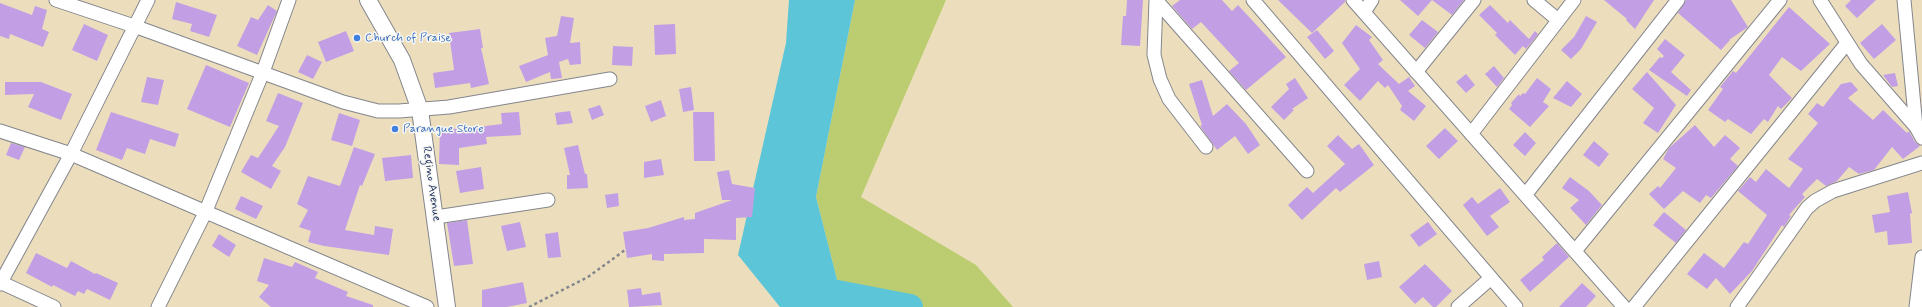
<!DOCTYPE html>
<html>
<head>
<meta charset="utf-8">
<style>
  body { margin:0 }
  canvas { display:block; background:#ecdebc }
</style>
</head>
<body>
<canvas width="1922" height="307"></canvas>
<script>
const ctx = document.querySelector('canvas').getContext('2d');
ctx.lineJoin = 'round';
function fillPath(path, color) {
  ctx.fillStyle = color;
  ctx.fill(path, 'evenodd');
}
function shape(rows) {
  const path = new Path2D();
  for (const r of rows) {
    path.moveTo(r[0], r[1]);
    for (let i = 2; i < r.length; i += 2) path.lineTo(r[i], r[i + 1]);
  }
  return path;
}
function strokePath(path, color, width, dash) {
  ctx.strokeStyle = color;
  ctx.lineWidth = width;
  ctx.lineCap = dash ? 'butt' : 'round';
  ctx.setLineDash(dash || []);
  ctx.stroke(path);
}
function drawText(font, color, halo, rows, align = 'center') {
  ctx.font = font + ' Mynerve,sans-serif';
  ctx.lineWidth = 3;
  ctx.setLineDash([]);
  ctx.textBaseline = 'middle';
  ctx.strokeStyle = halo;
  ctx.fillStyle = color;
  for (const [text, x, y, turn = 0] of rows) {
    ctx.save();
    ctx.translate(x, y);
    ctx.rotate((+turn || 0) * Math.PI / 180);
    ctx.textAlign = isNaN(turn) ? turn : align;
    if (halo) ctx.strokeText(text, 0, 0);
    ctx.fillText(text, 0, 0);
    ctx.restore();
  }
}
const green = shape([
  [855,0,946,0,861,197,976,265,1013,307,844,307,816,197]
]);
const water = shape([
  [789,0,855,0,816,197,844,307,780,307,738,255,786,43]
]);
const river = shape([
  [806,287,910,307]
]);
const building = shape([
  [1127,0,1143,0,1140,46,1121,45,1123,16,1126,16],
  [1180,0,1222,0,1232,11,1238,5,1286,57,1246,90,1229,71,1239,63,1201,22,1192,29,1172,6],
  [1278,0,1345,0,1345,2,1312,33],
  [1400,0,1432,0,1418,16],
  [1432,0,1464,0,1452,15],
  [1604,0,1654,0,1635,29,1626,20,1627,19],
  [1686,0,1731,0,1748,27,1729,40,1730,40,1721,50,1678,13],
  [1851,0,1876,0,1857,18,1845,6],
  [176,2,217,15,209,37,190,31,192,24,172,19],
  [0,3,32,15,35,6,47,10,42,29,49,32,43,47,10,34,9,39,0,36],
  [268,5,277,11,257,55,237,46,251,17,258,20],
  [1490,5,1508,23,1510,20,1529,39,1535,31,1538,34,1526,49,1523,46,1515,55,1495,35,1497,33,1479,15],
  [1789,7,1830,44,1801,71,1782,57,1769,75,1792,98,1781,109,1778,106,1768,122,1764,119,1751,134,1728,119,1725,122,1708,110,1723,89,1720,87,1733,71,1736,73],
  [561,16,574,18,570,43,580,42,581,64,570,65,568,59,559,62,562,78,551,79,550,72,526,82,519,66,548,55,545,38,557,36],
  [1586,16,1597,22,1581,49,1571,59,1561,50,1574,37],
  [1422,20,1438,32,1425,48,1409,35],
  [84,24,108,35,97,61,72,50],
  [675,24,676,54,655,55,654,25],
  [1882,24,1896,40,1874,59,1860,43],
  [1356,25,1372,37,1369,40,1383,60,1378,64,1399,84,1409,77,1415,86,1408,91,1426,106,1414,121,1400,110,1402,106,1388,85,1385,88,1378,81,1360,101,1344,85,1360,69,1342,43],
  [480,29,483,48,481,48,489,84,471,88,470,83,435,88,433,73,454,70,449,33],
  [1317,30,1334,51,1325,59,1307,37],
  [346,31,354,51,326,62,318,42],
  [1665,39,1685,55,1671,72,1691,90,1687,96,1649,70,1660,57,1662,58,1664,56,1657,49],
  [613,46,633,47,632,66,612,65],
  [307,55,322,62,313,79,298,72],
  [206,65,249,83,230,127,187,109],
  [1494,66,1504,78,1497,87,1485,74],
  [1647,72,1676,105,1658,133,1643,123,1654,108,1632,89],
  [1895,73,1898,86,1892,87,1883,75],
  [1466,74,1475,85,1466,93,1456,82],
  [147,77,164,80,158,105,141,102],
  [1295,78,1308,98,1292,109,1294,110,1284,120,1271,107,1289,89,1286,84],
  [1537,78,1551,89,1543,102,1549,106,1530,127,1509,109,1512,105,1511,103,1519,94,1520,96,1523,93,1525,94],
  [1202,80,1213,116,1227,104,1246,124,1260,145,1248,154,1235,136,1217,150,1200,126,1202,125,1189,84],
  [1567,81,1582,94,1571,107,1553,98],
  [5,82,41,82,72,94,61,120,28,107,34,94,5,95],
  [1851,82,1858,90,1848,98,1873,120,1883,110,1907,133,1909,131,1915,142,1920,146,1903,159,1892,147,1874,170,1859,174,1849,167,1837,181,1826,186,1817,179,1802,194,1805,197,1789,215,1791,216,1784,227,1782,225,1752,271,1730,294,1716,278,1707,289,1687,274,1704,253,1724,268,1744,242,1748,244,1767,215,1738,191,1750,177,1756,182,1766,169,1789,188,1803,169,1788,159,1818,123,1808,114,1817,103,1823,107,1841,84],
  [691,87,694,110,683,112,679,89],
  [278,93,303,103,285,147,272,166,281,171,271,189,241,172,251,155,258,158,279,126,266,121],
  [661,100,666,116,651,122,645,106],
  [600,105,604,115,592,120,588,109],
  [570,111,573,123,557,125,555,113],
  [111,112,179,134,175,147,150,139,145,154,127,148,122,160,96,150],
  [519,112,521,135,486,137,487,144,459,148,459,165,439,164,440,128,460,129,502,124,501,113],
  [693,112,714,112,715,161,694,161],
  [339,113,360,120,352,146,331,140],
  [1695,125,1714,147,1725,135,1740,148,1730,159,1738,166,1711,198,1706,195,1700,203,1683,191,1664,209,1649,194,1658,186,1660,188,1676,168,1663,159,1669,148],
  [1445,128,1458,141,1439,159,1426,146],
  [1525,132,1536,143,1525,156,1513,145],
  [1338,135,1352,149,1359,144,1374,165,1340,192,1336,188,1302,220,1288,205,1307,187,1313,193,1345,164,1327,146],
  [1594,141,1609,154,1599,167,1583,155],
  [11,143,25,147,19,160,6,155],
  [578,145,585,174,587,174,588,188,567,189,567,175,570,175,564,148],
  [354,147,375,154,362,186,360,185,345,230,374,235,375,226,393,229,389,255,324,246,308,242,311,231,299,227,308,210,297,204,308,176,340,186],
  [411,155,413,178,385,181,382,158],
  [661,159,664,175,644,178,644,162],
  [481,167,484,189,460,193,456,171],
  [729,170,732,184,755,188,752,217,736,218,736,240,704,239,704,253,664,254,664,261,652,260,652,254,627,258,623,232,648,228,684,217,684,220,695,219,695,213,732,200,722,200,717,172],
  [1570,177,1589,191,1602,205,1586,225,1570,208,1579,200,1562,188],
  [1500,188,1510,202,1490,216,1499,227,1487,236,1463,205,1472,197,1478,204],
  [1908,192,1912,213,1910,214,1912,243,1888,245,1887,231,1875,233,1872,215,1890,212,1887,196],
  [618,193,619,206,607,208,605,195],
  [241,196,263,206,256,219,235,209],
  [1664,212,1686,230,1676,243,1653,225],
  [467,220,473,264,454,266,447,223],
  [520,222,526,247,507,251,501,226],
  [1428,222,1437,234,1419,247,1410,235],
  [558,232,561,257,548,258,545,234],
  [219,234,236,245,229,257,212,246],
  [1557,243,1569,257,1530,292,1520,280,1544,260,1542,257],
  [36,253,67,268,71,261,95,274,96,273,118,283,110,300,87,289,84,294,78,291,75,296,53,285,52,287,26,273],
  [264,258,292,267,295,262,318,272,315,278,348,292,346,296,373,305,373,307,271,307,259,297,269,285,257,281],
  [1379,261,1382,277,1367,280,1364,264],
  [1425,264,1452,291,1436,307,1433,307,1423,297,1415,304,1399,287],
  [523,282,527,303,507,307,482,307,482,290],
  [1582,283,1596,296,1586,307,1559,307],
  [641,288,642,295,660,292,662,305,629,307,627,290]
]);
const path = shape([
  [529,307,588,277,625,250]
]);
const minor = shape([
  [56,0,134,26,343,102,378,111,399,111,449,107,610,79],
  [1156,0,1307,171],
  [1156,0,1154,55,1160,79,1169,99,1206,147],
  [1253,0,1516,307],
  [1353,0,1624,307],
  [1534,0,1558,20],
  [1820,0,1861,64,1916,127,1922,138],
  [1904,0,1916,127],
  [1364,12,1372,0],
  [1416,72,1474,0],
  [0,131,71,154,427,307],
  [1471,134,1574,0],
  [1526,194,1678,0],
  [436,217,548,200],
  [1575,251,1780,0],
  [0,282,54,307],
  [0,284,71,154,148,0],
  [158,307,205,213,263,72,289,0],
  [1458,307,1491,278],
  [1634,307,1847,43],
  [1737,307,1807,208,1815,201,1833,191,1922,163],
  [1916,307,1922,257]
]);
const tertiary = shape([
  [368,0,402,60,420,110,447,307]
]);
const markers = [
  [357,38,4,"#3f7fe0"],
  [395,129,4,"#3f7fe0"]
];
const shopNames = [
  ["Church of Praise",365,38],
  ["Parangue Store",403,129]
];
const streetNames = [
  ["Regino Avenue",431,184,82]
];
fillPath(green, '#bbcd70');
fillPath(water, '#5cc5d8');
strokePath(river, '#5cc5d8', 26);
fillPath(building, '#c29fe4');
strokePath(minor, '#84868d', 15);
strokePath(tertiary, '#84868d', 18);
strokePath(path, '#84868d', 2.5, [3, 3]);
strokePath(minor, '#fff', 13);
strokePath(tertiary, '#fff', 16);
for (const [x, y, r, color] of markers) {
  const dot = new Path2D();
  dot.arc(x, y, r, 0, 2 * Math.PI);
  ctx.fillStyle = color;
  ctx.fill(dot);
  strokePath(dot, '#f6f6f2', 1.5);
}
drawText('12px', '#366cbe', '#f6f6f2', shopNames, 'left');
drawText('12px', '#1b2f5e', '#f6f6f2', streetNames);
</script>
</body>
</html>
